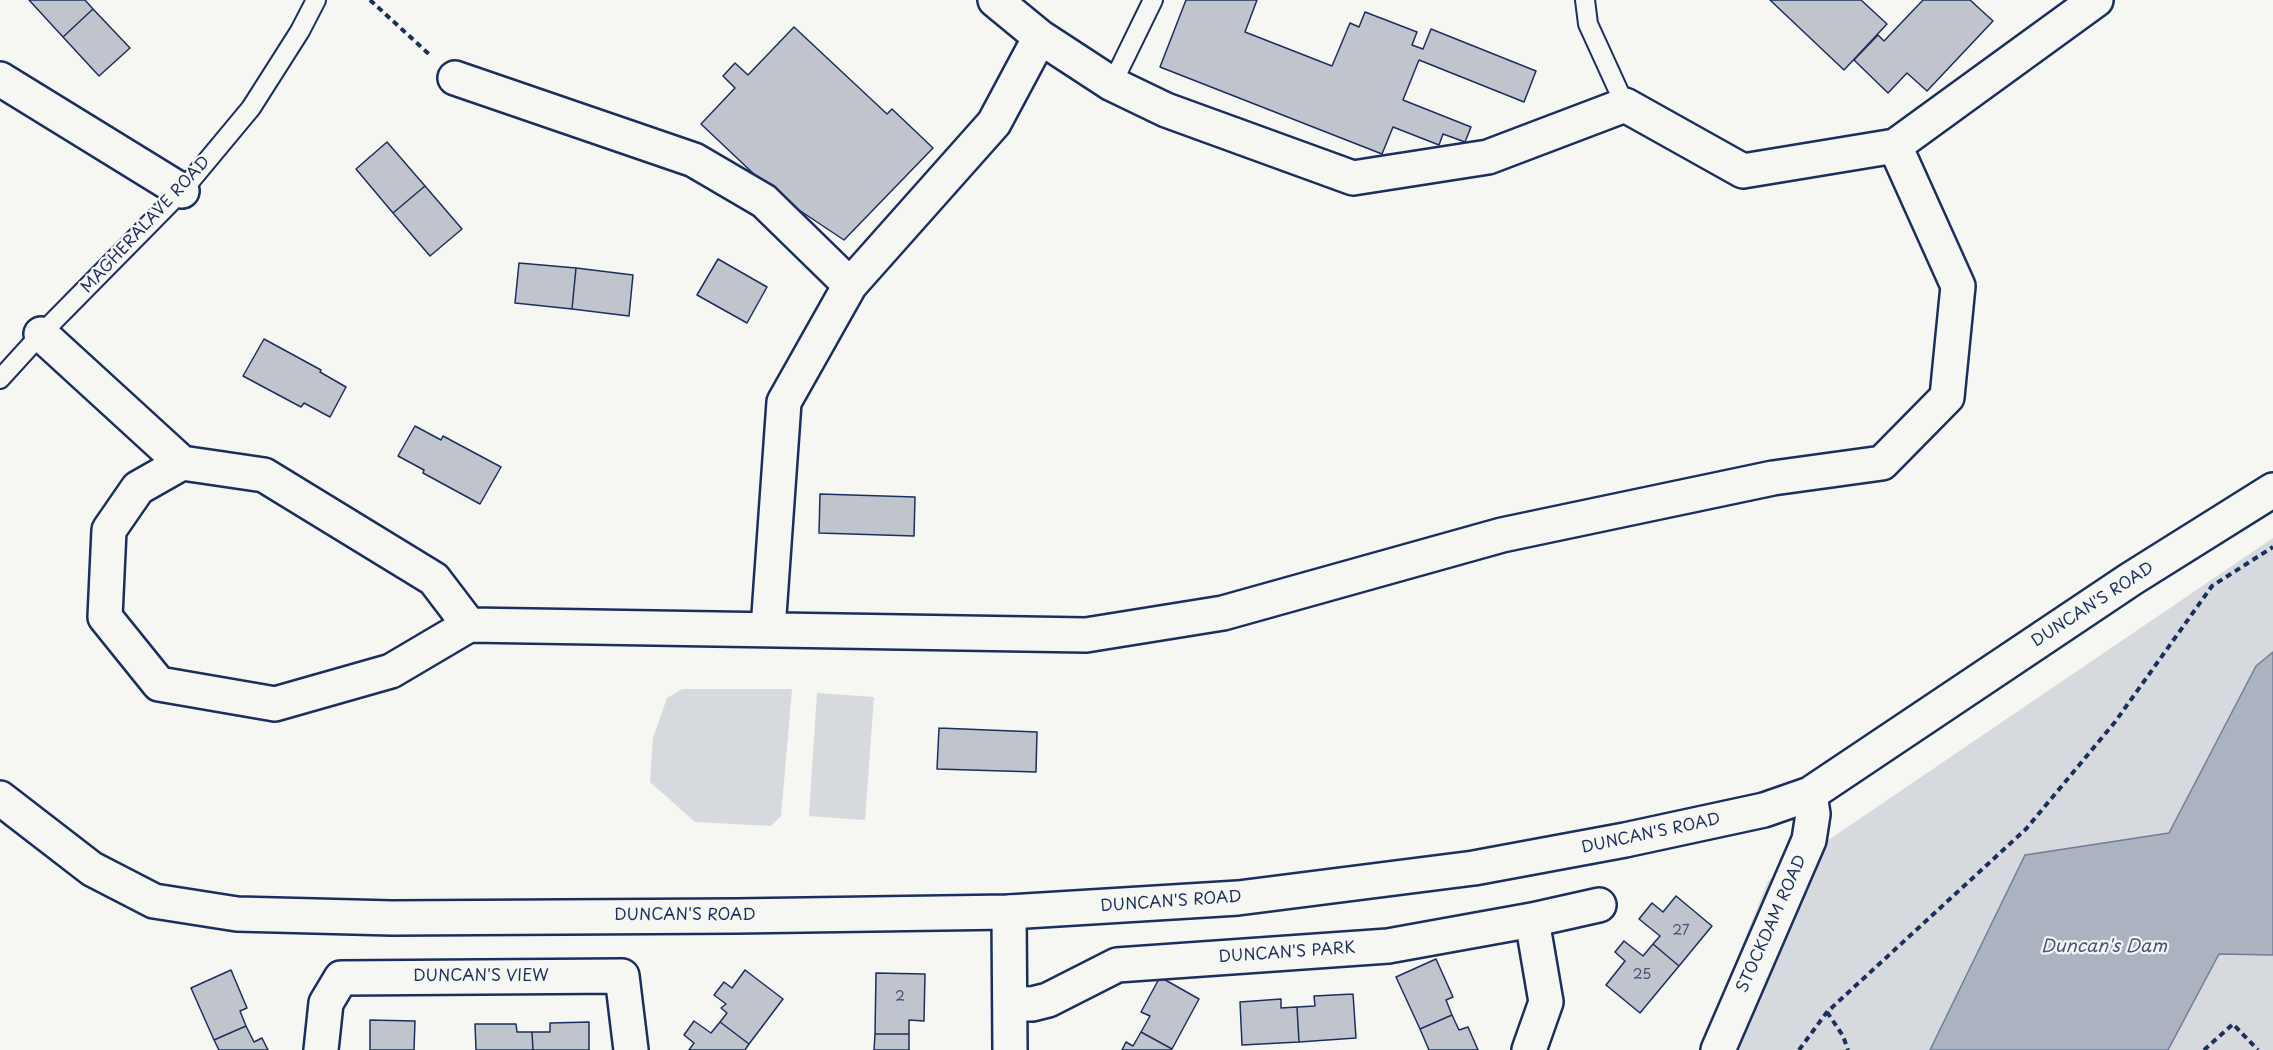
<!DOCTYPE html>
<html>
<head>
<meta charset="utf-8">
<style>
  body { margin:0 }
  canvas { display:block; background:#f6f6f2 }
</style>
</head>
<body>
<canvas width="2273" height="1050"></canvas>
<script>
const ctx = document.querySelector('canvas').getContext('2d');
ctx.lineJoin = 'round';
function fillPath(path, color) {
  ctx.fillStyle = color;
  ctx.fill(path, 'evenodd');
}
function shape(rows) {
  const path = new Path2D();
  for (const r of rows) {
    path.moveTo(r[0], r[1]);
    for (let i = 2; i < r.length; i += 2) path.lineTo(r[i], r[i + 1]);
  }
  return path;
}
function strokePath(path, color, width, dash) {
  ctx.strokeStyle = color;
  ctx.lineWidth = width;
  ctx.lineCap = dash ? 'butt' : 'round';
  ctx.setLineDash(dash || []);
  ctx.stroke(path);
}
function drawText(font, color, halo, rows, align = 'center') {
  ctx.font = font + ' "Playpen Sans",sans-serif';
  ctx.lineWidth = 4.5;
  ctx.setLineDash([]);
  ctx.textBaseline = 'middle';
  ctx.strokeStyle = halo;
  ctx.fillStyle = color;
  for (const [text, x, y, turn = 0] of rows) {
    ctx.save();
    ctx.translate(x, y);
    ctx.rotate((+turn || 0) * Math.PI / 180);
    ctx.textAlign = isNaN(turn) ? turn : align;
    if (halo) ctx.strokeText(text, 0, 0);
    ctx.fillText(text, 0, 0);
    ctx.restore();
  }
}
const green = shape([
  [2273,538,2273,652,2256,666,2169,833,2025,855,1930,1050,1700,1050,1768,881],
  [682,689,792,689,781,816,771,826,695,822,650,782,653,738,667,698],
  [817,693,874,697,865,820,809,816],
  [2219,954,2273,955,2273,1050,2168,1050]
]);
const water = shape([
  [2273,652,2273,955,2219,954,2168,1050,1930,1050,2025,855,2169,833,2256,666,2273,652]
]);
const building = shape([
  [29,0,85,0,93,9,63,37,29,0],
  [1186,0,1257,0,1245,32,1332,66,1350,23,1359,27,1365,12,1417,32,1412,45,1423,49,1431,29,1536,71,1524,102,1419,60,1403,100,1471,127,1465,142,1443,134,1439,145,1393,127,1382,154,1160,67,1186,0],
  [1770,0,1861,0,1887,24,1844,70,1770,0],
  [1923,0,1970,0,1993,21,1927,91,1907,73,1888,93,1854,60,1878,35,1884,41,1923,0],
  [93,9,130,48,99,76,63,37,93,9],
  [794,27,887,114,892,109,933,148,844,240,775,194,701,124,735,88,723,76,735,63,748,75,794,27],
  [387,142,425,186,393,213,356,169,387,142],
  [425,186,462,229,430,256,393,213,425,186],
  [718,259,767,287,747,323,697,295,718,259],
  [519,263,576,268,572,309,515,303,519,263],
  [576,268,633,275,629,316,572,309,576,268],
  [264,339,321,370,320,372,346,387,330,417,304,403,301,407,243,376,264,339],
  [415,426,441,440,443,436,501,467,480,504,423,473,424,470,398,456,415,426],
  [820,494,915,497,914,536,819,533,820,494],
  [939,728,1037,732,1036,772,937,769,939,728],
  [1676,896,1712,926,1679,966,1653,944,1660,936,1639,919,1652,903,1663,912,1676,896],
  [1624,941,1643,956,1653,944,1679,966,1640,1013,1606,985,1625,961,1615,952,1624,941],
  [1436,959,1453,997,1446,1000,1452,1015,1420,1029,1396,977,1436,959],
  [231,970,247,1008,240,1011,246,1026,214,1040,191,988,231,970],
  [745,970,783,999,749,1044,720,1022,727,1013,721,1008,726,1004,714,995,724,982,732,988,745,970],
  [876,973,925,974,924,1021,909,1020,909,1034,875,1034,876,973],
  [1160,977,1199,999,1172,1049,1141,1032,1150,1016,1141,1012,1160,977],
  [1353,994,1356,1038,1299,1042,1297,1007,1315,1006,1314,996,1353,994],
  [1281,999,1281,1008,1297,1007,1299,1042,1242,1045,1240,1002,1281,999],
  [1452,1015,1459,1030,1468,1027,1478,1050,1429,1050,1420,1029,1452,1015],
  [370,1020,415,1021,414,1050,370,1050,370,1020],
  [694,1021,711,1033,720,1022,749,1044,745,1050,689,1050,694,1043,684,1035,694,1021],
  [589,1022,589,1050,533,1050,532,1032,550,1032,550,1023,589,1022],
  [475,1024,516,1024,517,1032,532,1032,533,1050,476,1050,475,1024],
  [246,1026,254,1042,262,1038,268,1050,219,1050,214,1040,246,1026],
  [1141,1032,1172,1049,1171,1050,1122,1050,1126,1042,1133,1046,1141,1032],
  [875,1034,909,1034,909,1050,874,1050,875,1034]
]);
const path = shape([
  [370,0,430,55],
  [1827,1012,1843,1036,1848,1050],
  [1799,1050,1827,1012,2026,829,2115,722,2212,586,2273,547],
  [2204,1050,2233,1024,2258,1050]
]);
const lane = shape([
  [1585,0,1588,24,1625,105],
  [1112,84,1153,0],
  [0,379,41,334,182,191,251,108,300,31,316,0]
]);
const street = shape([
  [995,0,1040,37,1112,84,1166,110,1353,178,1488,157,1625,105,1743,171,1895,146,2096,0],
  [455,78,694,160,764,201,850,285],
  [0,79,182,191],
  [41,334,182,463],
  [469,625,391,671,275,704,159,684,105,617,109,530,138,488,182,463,264,475,434,579,469,625,1086,635,1223,613,1502,535,1773,478,1882,463,1947,397,1958,286,1895,146],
  [768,629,784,402,850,285,994,123,1040,37],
  [1009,912,1010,1050],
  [1010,1003,1032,1004,1048,1000,1117,965,1388,946,1532,920,1599,905],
  [321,1050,326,1003,341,978,622,976,631,1050],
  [1529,1050,1546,1002,1532,920]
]);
const secondary = shape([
  [0,798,92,869,154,901,237,914,392,918,736,916,1009,912,1238,898,1474,868,1625,840,1764,810,1810,794,2131,579,2273,490],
  [1718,1050,1809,840,1813,814,1810,794]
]);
const numberNames = [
  ["27",1681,931],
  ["25",1642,975],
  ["2",900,997]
];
const streetNames = [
  ["MAGHERALAVE ROAD",146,225,-47],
  ["DUNCAN'S ROAD",2093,605,-33],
  ["DUNCAN'S ROAD",1651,834,-12],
  ["DUNCAN'S ROAD",1171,902,-4],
  ["DUNCAN'S ROAD",685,916],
  ["STOCKDAM ROAD",1772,924,-66],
  ["DUNCAN'S PARK",1287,953,-4],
  ["DUNCAN'S VIEW",481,977]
];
const waterNames = [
  ["Duncan's Dam",2104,947]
];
fillPath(green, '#d6d9dd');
fillPath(water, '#abb2c0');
strokePath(water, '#717e99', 1.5);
fillPath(building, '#c0c4cd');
strokePath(building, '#1b2f5e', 1.5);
strokePath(lane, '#1b2f5e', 22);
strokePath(street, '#1b2f5e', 38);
strokePath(secondary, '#1b2f5e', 38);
strokePath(path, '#1b2f5e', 4, [6, 4.5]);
strokePath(lane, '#f6f6f2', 18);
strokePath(street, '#f6f6f2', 33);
strokePath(secondary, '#f6f6f2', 33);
drawText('14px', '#44547a', null, numberNames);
drawText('16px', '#1b2f5e', '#f6f6f2', streetNames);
drawText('italic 18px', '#46567b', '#f6f6f2', waterNames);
</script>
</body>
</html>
